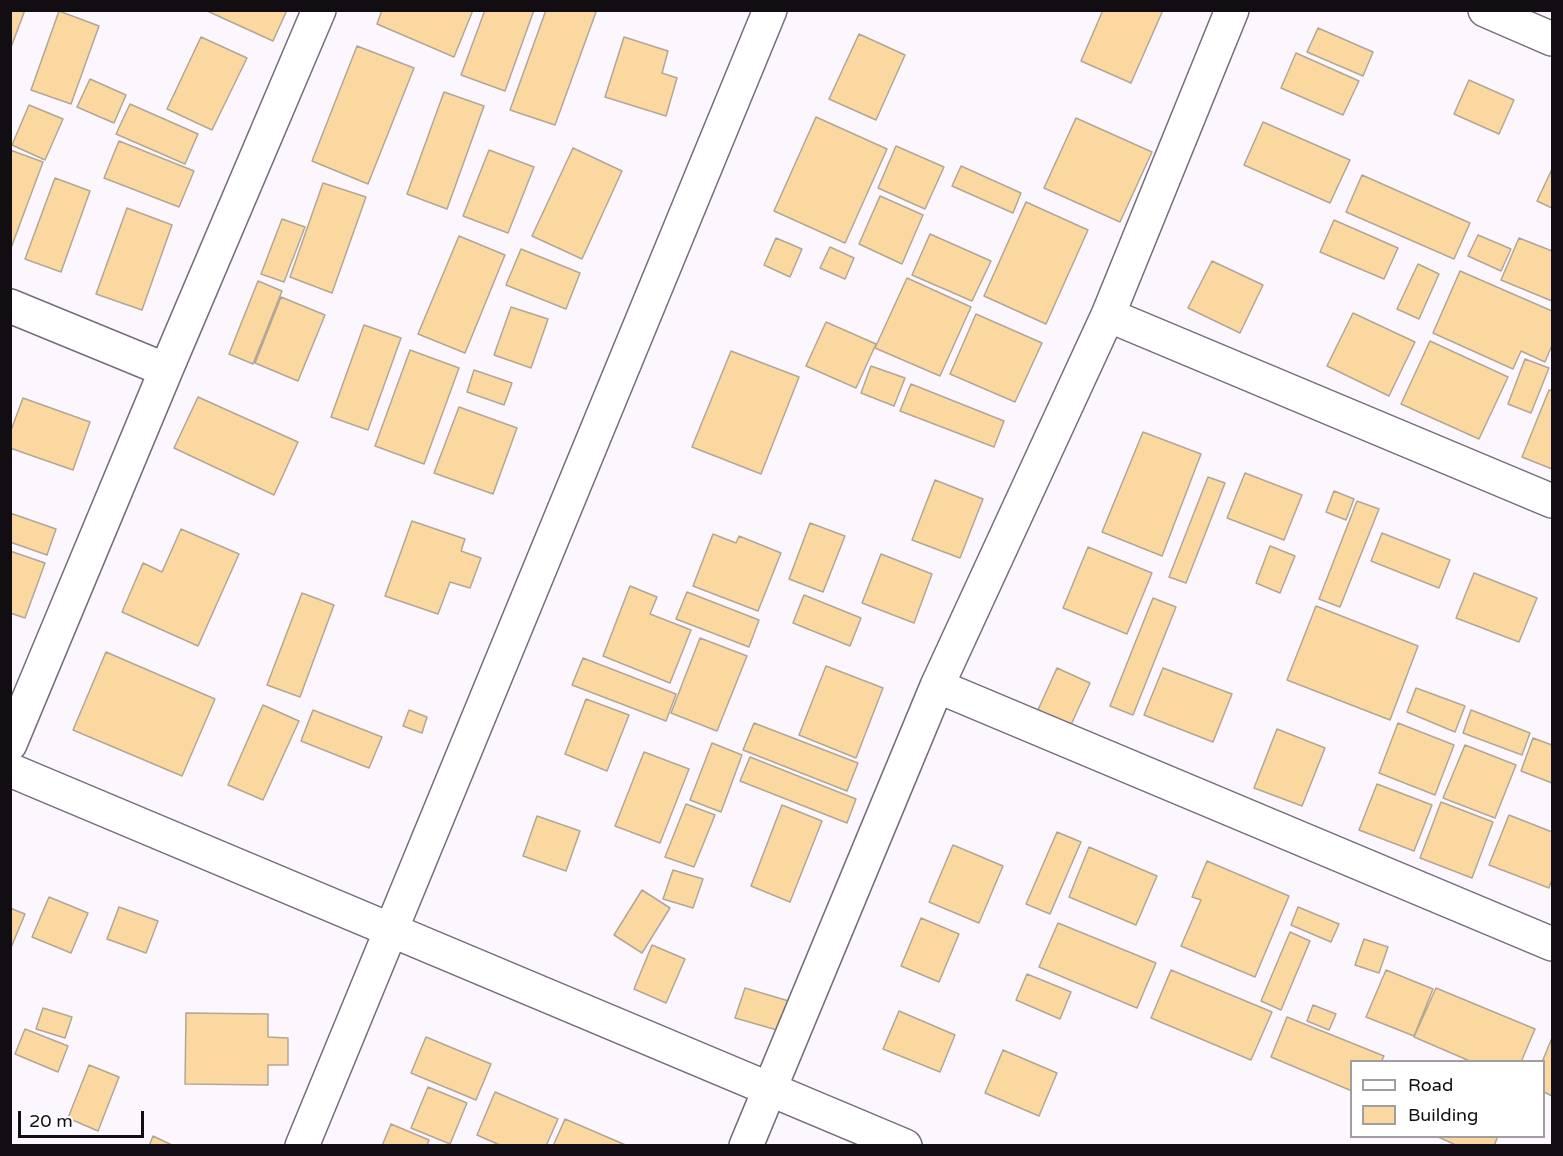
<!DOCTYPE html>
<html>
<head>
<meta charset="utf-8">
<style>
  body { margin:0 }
  #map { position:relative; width:1563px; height:1156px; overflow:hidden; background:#fcf7fe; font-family:"Varela Round",sans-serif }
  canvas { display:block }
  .frame { position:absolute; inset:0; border:12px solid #110d13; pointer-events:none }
  .legend { position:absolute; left:1350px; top:1060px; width:195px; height:78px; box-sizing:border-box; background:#fff; border:2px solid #a09ea1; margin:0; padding:8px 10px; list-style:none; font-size:18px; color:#110d13 }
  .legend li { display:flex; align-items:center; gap:12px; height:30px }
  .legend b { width:30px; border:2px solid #a09ea1 }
  .scale { position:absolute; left:18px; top:1111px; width:126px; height:27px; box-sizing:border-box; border:3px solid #110d13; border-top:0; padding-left:8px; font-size:18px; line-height:21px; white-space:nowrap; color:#110d13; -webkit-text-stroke:4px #fff; paint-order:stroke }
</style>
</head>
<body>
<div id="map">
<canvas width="1563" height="1156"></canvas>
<div class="frame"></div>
<ul class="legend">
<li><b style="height:8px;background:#fff"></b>Road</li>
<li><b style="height:16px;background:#fbd8a0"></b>Building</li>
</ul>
<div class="scale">20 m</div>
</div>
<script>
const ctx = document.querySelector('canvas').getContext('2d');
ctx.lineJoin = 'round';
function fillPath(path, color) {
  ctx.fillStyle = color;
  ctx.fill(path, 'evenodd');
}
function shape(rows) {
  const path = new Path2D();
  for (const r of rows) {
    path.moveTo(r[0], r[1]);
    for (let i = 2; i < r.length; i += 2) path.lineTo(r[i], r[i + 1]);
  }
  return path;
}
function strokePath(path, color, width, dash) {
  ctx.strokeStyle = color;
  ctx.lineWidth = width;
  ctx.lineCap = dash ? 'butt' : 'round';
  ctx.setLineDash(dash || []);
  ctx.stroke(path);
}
const building = shape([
  [10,10,25,10,10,50,10,10],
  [205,10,287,10,273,41,205,10],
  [382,10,473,10,454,57,377,24,382,10],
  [485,10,534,10,505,91,461,75,485,10],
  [546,10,591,10,596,12,555,125,510,110,546,10],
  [1103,10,1163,10,1131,83,1081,61,1103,10],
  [59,11,99,26,71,104,31,90,59,11],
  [1318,28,1373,52,1363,76,1307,52,1318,28],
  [859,34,905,55,876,120,829,99,859,34],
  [201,37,247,58,212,130,167,109,201,37],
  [624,37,668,51,662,73,677,78,666,116,605,97,624,37],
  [357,46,414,68,368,184,312,161,357,46],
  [1296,53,1359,81,1343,115,1281,88,1296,53],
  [90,79,126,95,114,123,77,107,90,79],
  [1469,80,1514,100,1499,134,1454,114,1469,80],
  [444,92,484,106,447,209,407,194,444,92],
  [130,104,198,134,185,164,116,134,130,104],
  [29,105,63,119,45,160,12,145,29,105],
  [816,117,887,149,845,243,774,211,816,117],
  [1076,118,1152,152,1120,222,1044,188,1076,118],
  [1263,122,1350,160,1330,203,1244,165,1263,122],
  [119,141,194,171,179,207,104,178,119,141],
  [896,146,944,167,925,209,878,188,896,146],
  [573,148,622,171,582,259,532,236,573,148],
  [10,150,43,162,11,248,10,247,10,150],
  [489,150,534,167,508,233,463,216,489,150],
  [961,166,1021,193,1013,213,952,186,961,166],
  [1552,169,1552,208,1537,201,1552,169],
  [1362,175,1470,223,1454,259,1346,212,1362,175],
  [55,178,90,191,61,272,25,259,55,178],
  [323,183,366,197,332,293,290,277,323,183],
  [880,196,923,215,902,264,859,244,880,196],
  [1026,202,1088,230,1046,324,984,296,1026,202],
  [127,208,172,225,142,310,96,294,127,208],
  [282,219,305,227,284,282,261,274,282,219],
  [1334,220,1398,248,1384,279,1320,252,1334,220],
  [930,234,991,261,972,301,912,275,930,234],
  [1478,235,1511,249,1501,271,1468,256,1478,235],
  [459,236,505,255,465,353,418,334,459,236],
  [776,238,802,249,790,277,764,265,776,238],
  [1519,238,1552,251,1552,301,1501,280,1519,238],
  [830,247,854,258,845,279,820,268,830,247],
  [521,249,580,273,566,309,506,285,521,249],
  [1212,261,1263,285,1240,333,1188,308,1212,261],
  [1418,264,1439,274,1419,319,1397,309,1418,264],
  [1460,271,1552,311,1552,345,1545,362,1521,351,1513,369,1433,333,1460,271],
  [907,278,971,307,940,376,875,348,907,278],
  [258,281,282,291,253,364,229,354,258,281],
  [281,297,325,315,298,381,255,363,281,297],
  [511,307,548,319,531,368,494,355,511,307],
  [1353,313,1415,342,1389,396,1327,366,1353,313],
  [976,314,1042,343,1015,402,950,374,976,314],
  [826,322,876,344,856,388,806,366,826,322],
  [364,325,401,338,368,430,331,417,364,325],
  [1430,341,1508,377,1479,439,1401,404,1430,341],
  [410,350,459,368,424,464,375,446,410,350],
  [731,351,799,377,761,474,692,447,731,351],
  [1525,359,1549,368,1531,413,1508,404,1525,359],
  [871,366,905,378,894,406,861,393,871,366],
  [474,370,512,383,504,405,467,392,474,370],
  [911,384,1004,421,994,447,900,411,911,384],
  [1549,390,1552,391,1552,469,1522,457,1549,390],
  [198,397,298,442,274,495,174,448,198,397],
  [23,398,90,422,73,470,10,448,10,433,23,398],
  [459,407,517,428,493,494,434,473,459,407],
  [1143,432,1201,454,1162,556,1102,532,1143,432],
  [1245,473,1302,495,1284,540,1227,518,1245,473],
  [1208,477,1225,483,1186,583,1169,577,1208,477],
  [935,480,983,499,960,558,912,540,935,480],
  [1334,491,1354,499,1346,520,1326,512,1334,491],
  [1357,501,1379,509,1340,607,1319,599,1357,501],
  [10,513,56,529,47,555,10,542,10,513],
  [412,521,465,539,461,551,481,558,470,588,450,582,438,614,385,596,412,521],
  [810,523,845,536,823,592,789,579,810,523],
  [181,529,239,554,198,646,122,612,143,563,162,572,181,529],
  [1382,533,1450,560,1439,588,1371,561,1382,533],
  [713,534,736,543,739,536,781,553,758,611,693,586,713,534],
  [1270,546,1295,556,1280,593,1256,583,1270,546],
  [1088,547,1152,573,1127,634,1063,608,1088,547],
  [10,551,45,563,25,618,10,613,10,551],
  [881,554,932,574,914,623,862,603,881,554],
  [1474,573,1537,598,1519,642,1456,618,1474,573],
  [630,586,657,597,650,614,691,630,670,683,603,656,630,586],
  [687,592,759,620,749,647,676,619,687,592],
  [302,593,334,605,300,697,267,685,302,593],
  [804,595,861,618,850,646,793,623,804,595],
  [1153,598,1176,607,1133,715,1110,706,1153,598],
  [1316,606,1418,646,1390,720,1287,680,1316,606],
  [700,638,747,656,717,731,671,713,700,638],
  [106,652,215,699,182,776,73,730,106,652],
  [583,658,676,694,666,721,572,685,583,658],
  [826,666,883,688,856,758,799,735,826,666],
  [1057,668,1090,683,1070,727,1037,712,1057,668],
  [1163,668,1232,694,1213,742,1144,715,1163,668],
  [1416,688,1465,706,1455,732,1407,712,1416,688],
  [586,699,629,715,607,771,565,754,586,699],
  [263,705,299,721,263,800,228,785,263,705],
  [313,710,382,737,369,768,301,741,313,710],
  [409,710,427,717,422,733,403,726,409,710],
  [1471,710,1530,733,1522,755,1463,733,1471,710],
  [754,723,858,763,847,791,743,750,754,723],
  [1398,723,1454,745,1435,795,1379,773,1398,723],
  [1277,729,1325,748,1302,806,1254,788,1277,729],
  [1533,738,1552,745,1552,783,1521,771,1533,738],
  [712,743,742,755,721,812,690,800,712,743],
  [1465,745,1516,765,1495,818,1443,798,1465,745],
  [644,752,689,769,660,843,615,826,644,752],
  [750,757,856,799,847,823,740,781,750,757],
  [1377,784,1432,805,1414,851,1359,830,1377,784],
  [1441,802,1493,822,1472,878,1420,858,1441,802],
  [686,804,715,815,694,867,665,857,686,804],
  [782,805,822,821,790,902,751,886,782,805],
  [1509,815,1552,832,1552,879,1549,888,1489,865,1509,815],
  [537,816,580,831,566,871,523,856,537,816],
  [1057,832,1081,842,1050,914,1026,904,1057,832],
  [953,845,1003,866,979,923,929,902,953,845],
  [1089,847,1157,876,1136,925,1069,897,1089,847],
  [1207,861,1289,896,1255,977,1181,946,1201,900,1192,897,1207,861],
  [673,870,703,879,693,908,663,899,673,870],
  [642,890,670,908,642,953,614,935,642,890],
  [49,897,88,913,71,953,32,937,49,897],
  [119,907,158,921,146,953,107,939,119,907],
  [1298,907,1339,924,1331,942,1291,925,1298,907],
  [10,908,25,914,10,950,10,908],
  [921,918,959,934,939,982,901,966,921,918],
  [1058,923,1156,963,1137,1008,1039,967,1058,923],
  [1290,932,1310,941,1281,1010,1261,1001,1290,932],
  [1364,939,1388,947,1379,973,1355,965,1364,939],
  [652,945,685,959,666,1003,634,989,652,945],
  [1171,970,1272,1012,1251,1060,1151,1018,1171,970],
  [1386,970,1433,989,1414,1036,1366,1017,1386,970],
  [1027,974,1071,992,1060,1019,1016,1000,1027,974],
  [745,988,792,1002,784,1032,735,1018,745,988],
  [1436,988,1535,1029,1521,1062,1472,1062,1414,1037,1436,988],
  [1313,1005,1336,1014,1329,1030,1307,1021,1313,1005],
  [43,1008,72,1017,65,1038,36,1029,43,1008],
  [899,1011,955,1035,940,1072,883,1049,899,1011],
  [186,1013,268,1014,268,1037,288,1038,288,1065,268,1065,268,1085,185,1084,186,1013],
  [1287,1017,1384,1056,1381,1062,1352,1062,1352,1091,1271,1057,1287,1017],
  [25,1029,68,1046,58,1072,15,1054,25,1029],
  [426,1037,491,1064,476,1100,411,1073,426,1037],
  [1552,1038,1552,1096,1544,1092,1542,1062,1552,1038],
  [1003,1050,1057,1073,1039,1116,985,1093,1003,1050],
  [89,1065,119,1077,98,1131,68,1118,89,1065],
  [428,1087,467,1103,450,1144,411,1128,428,1087],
  [495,1092,558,1119,546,1146,502,1146,477,1135,495,1092],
  [565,1119,628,1146,553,1146,565,1119],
  [391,1124,429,1140,427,1146,382,1146,391,1124],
  [153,1136,174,1146,149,1146,153,1136],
  [1436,1136,1498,1136,1494,1146,1458,1146,1436,1136]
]);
const minor = shape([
  [10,306,166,370],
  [1108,315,1552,501],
  [937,686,1552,944],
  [10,744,166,370,319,10],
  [10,770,905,1146],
  [302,1146,770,10],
  [746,1146,937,686,1108,315,1232,10]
]);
const tertiary = shape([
  [1485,10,1552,39]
]);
fillPath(building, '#fbd8a0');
strokePath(building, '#b2a796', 1.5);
strokePath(minor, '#766b7a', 36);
strokePath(tertiary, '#766b7a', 36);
strokePath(minor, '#fff', 33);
strokePath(tertiary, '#fff', 33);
</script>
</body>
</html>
